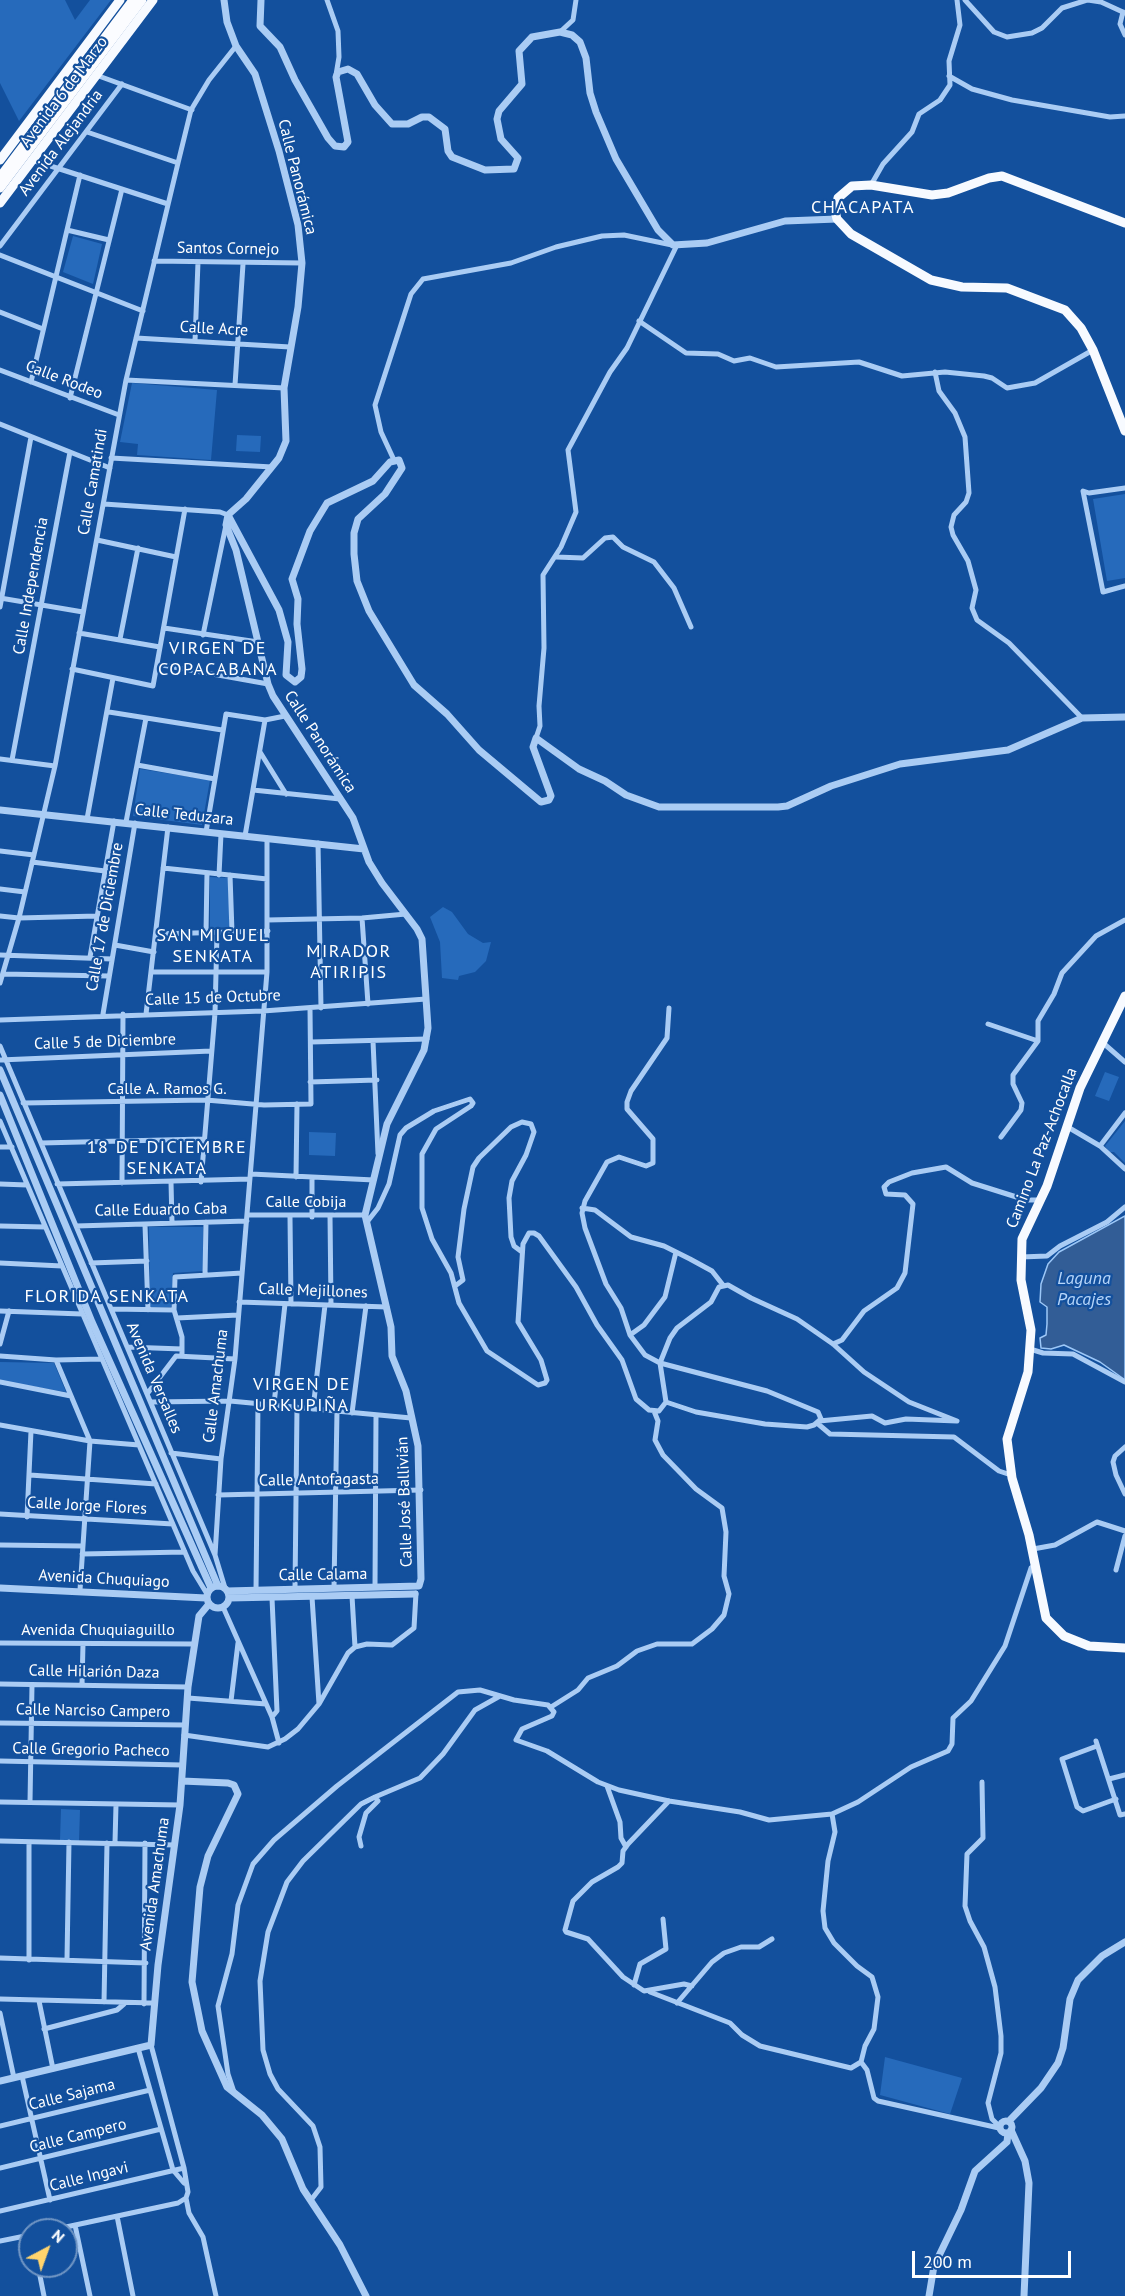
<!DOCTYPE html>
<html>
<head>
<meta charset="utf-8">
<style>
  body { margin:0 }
  #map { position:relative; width:1125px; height:2296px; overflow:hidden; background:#13509d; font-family:"PT Sans",sans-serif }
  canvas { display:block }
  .north { position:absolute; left:18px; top:2218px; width:60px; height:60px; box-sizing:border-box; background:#13509d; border:2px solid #7196c4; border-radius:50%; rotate:41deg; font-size:16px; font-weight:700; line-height:24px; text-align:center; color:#fff }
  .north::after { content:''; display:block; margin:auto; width:21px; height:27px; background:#ffd46d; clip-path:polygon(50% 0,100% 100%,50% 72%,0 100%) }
  .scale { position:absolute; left:912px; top:2251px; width:159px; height:27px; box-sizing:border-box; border:3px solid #fff; border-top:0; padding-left:8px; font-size:18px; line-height:21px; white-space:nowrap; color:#fff; -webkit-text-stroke:4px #13509d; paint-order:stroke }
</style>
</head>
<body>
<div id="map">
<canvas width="1125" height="2296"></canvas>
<div class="north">N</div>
<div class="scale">200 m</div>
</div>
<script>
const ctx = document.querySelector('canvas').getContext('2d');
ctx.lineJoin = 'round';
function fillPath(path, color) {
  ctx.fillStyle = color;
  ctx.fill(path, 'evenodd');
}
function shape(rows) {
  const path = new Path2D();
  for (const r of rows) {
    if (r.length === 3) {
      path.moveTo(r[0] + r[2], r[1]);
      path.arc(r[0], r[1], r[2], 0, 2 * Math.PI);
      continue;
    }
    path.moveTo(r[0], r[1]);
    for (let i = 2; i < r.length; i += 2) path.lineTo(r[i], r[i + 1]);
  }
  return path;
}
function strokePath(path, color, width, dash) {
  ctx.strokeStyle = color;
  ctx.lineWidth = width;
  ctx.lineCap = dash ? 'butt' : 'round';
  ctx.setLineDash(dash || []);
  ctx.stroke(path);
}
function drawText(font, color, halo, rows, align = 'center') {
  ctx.font = font + ' "PT Sans",sans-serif';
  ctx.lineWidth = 4.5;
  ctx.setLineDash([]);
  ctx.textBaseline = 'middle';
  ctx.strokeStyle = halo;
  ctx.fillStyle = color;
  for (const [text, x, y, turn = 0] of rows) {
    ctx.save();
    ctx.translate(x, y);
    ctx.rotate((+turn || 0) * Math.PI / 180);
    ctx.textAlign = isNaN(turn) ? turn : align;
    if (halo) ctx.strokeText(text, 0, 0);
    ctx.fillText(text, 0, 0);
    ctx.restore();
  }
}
const green = shape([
  [0,0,65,0,75,20,90,0,111,0,19,121,0,83],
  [73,236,102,244,93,284,63,272],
  [132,383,217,390,211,460,137,455,138,444,120,442],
  [237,435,261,436,260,452,236,451],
  [1125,494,1125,578,1107,581,1093,499],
  [140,769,210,780,202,825,133,816],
  [210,877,228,878,230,927,210,928],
  [443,907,452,912,468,934,483,943,491,942,486,961,475,972,459,976,458,980,442,978,440,942,430,917],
  [1105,1072,1119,1077,1109,1101,1095,1096],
  [1125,1121,1125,1163,1114,1152,1109,1152,1105,1146],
  [309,1132,336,1133,335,1156,309,1155],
  [149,1227,203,1227,203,1271,173,1273,171,1307,150,1307],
  [0,1362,54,1363,66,1392,0,1381],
  [61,1809,80,1810,79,1841,60,1840],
  [885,2057,962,2078,950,2114,880,2095]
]);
const water = shape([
  [1125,1216,1125,1380,1100,1362,1064,1345,1051,1349,1041,1348,1040,1338,1046,1335,1047,1324,1047,1307,1040,1302,1041,1284,1048,1264,1059,1252,1125,1216]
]);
const minor = shape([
  [327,0,338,31,339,57,336,75],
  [965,0,994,32,1007,37,1032,33,1042,28,1062,8,1087,0],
  [1088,0,1101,2,1125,13],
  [1123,12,1120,24,1125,35],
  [560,32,573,20,576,0],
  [96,75,192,110],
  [949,76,972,89,1012,100,1110,117,1125,116],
  [87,132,178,163],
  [32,160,168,204],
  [871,185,883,164,912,132,919,114,940,100,950,85,949,61,960,25,957,0],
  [67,230,109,240],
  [0,246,122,84],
  [0,255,143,311],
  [154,261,302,263],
  [0,312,43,329],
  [639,321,686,353,718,354,734,361,750,358,776,367,859,362,902,376,945,372,984,376,992,378,1007,388,1035,383,1093,350],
  [136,338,290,347],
  [195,341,198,262],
  [0,370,119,415],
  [935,372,939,391,955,413,965,437,969,493,966,502,954,515,951,527,953,535,968,561,976,590,972,608,977,620,1009,643,1082,718],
  [126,380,284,388],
  [31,382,80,175],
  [235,385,243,264],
  [70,398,122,189],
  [0,424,110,468],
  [111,458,272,467],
  [394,460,381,432,375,405,411,294,423,279,511,263,556,247,602,236,624,235,672,245],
  [1125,488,1089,493,1083,491,1103,592,1125,586],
  [104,504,220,512,228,515],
  [97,540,176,557],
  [556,557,583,558,605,538,613,537,623,547,654,562,674,588,691,627],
  [0,598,83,612],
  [0,607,31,437],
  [164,628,258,642],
  [79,633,160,647],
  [203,635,226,525],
  [120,639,138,548],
  [157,664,268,684],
  [72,669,153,686,185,509],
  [109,712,222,730],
  [536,738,540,726,539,706,544,648,543,575,561,547,576,512,568,450,610,372,627,348,677,245],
  [260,752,286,794],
  [0,759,55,766],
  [12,760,70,452],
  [137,765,215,779],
  [253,790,340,799],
  [87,819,113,678],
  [126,822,146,718],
  [206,832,226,714,265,720,285,716],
  [245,836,265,720],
  [318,843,321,1008],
  [0,851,34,855],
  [32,862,105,871],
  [163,868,267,879],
  [219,875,221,834],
  [230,875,232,932],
  [0,889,25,892],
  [0,916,19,918,97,916],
  [362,918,368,1004],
  [267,920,362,918,406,914],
  [206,933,207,873],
  [156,934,268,931],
  [115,945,154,952],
  [0,955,112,959],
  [90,957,114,821],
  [152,972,267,972],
  [3,974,109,976],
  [0,983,19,918,55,766,126,380,178,163,191,110,209,80,236,46],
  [103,1014,135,823],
  [146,1014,168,827],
  [0,1020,263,1011,426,999],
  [988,1024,1038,1041],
  [373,1041,378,1154],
  [311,1042,427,1039],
  [1102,1042,1125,1062],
  [0,1046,215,1555,225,1588],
  [0,1060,211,1051],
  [310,1082,377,1080],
  [23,1103,206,1100,264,1105,311,1104,310,1008],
  [0,1121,193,1571,207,1594],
  [1066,1126,1100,1146,1125,1169],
  [1001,1137,1021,1110,1022,1103,1013,1084,1013,1075,1038,1041,1038,1021,1054,994,1062,973,1096,936,1125,920],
  [41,1143,204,1139],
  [1100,1146,1125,1113],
  [0,1147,12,1147],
  [251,1174,374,1180],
  [296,1177,297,1104],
  [312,1178,312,1217],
  [171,1182,172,1223],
  [201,1182,215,1013,217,933],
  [122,1183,123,1014],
  [0,1184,27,1185],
  [57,1184,250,1179],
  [582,1208,595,1210,631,1237,664,1246,690,1259,712,1271,723,1285],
  [248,1215,365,1215],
  [330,1215,331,1305],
  [290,1217,291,1304],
  [367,1222,378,1208,389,1184,400,1135,406,1128,434,1111,470,1099,473,1103,471,1106,436,1129,422,1154,422,1208,432,1239,451,1273,459,1303,487,1351,538,1385,545,1383,547,1380,541,1360,518,1322,523,1244,529,1233,534,1233,539,1236,576,1287,597,1325,622,1360,636,1399,649,1410,659,1411,666,1402,660,1363,670,1338,677,1328,711,1302,719,1287,728,1285,751,1298,797,1319,833,1344,864,1372,909,1402,957,1421,906,1419,885,1423,872,1416,819,1421],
  [145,1225,148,1310],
  [0,1226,45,1227],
  [76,1226,247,1221],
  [1021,1257,1047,1256,1060,1246,1107,1222,1125,1207],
  [0,1263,62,1266],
  [91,1263,147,1261],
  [205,1274,206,1222],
  [455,1286,463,1280,458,1257,464,1209,473,1167,479,1158,511,1127,522,1122,531,1124,534,1132,526,1155,512,1181,509,1198,511,1237,514,1246,522,1252],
  [239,1302,387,1307],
  [111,1309,174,1310],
  [0,1311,82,1314],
  [177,1318,238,1315],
  [630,1335,644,1325,665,1297,676,1252],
  [0,1344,9,1311],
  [833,1344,842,1340,864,1311,897,1288,905,1273,913,1204,905,1195,886,1194,884,1187,889,1182,912,1173,946,1167,972,1183,1026,1200,1040,1200],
  [127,1347,182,1349],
  [1030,1349,1043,1353,1073,1354,1125,1382],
  [182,1355,182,1337,174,1310,175,1277,242,1273],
  [0,1356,56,1360,102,1359],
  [56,1360,90,1441],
  [0,1382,71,1396],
  [147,1394,176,1356,235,1359],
  [151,1402,230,1401,411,1418],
  [666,1402,696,1412,765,1424,807,1427,814,1425,821,1419,818,1412,767,1391,660,1363,645,1355,630,1335,621,1308,606,1284,585,1228,582,1213,585,1201,607,1162,619,1157,646,1166,653,1163,653,1139,627,1109,627,1102,631,1091,667,1038,669,1008],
  [274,1404,285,1304],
  [313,1409,325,1305],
  [352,1413,366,1306],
  [817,1423,830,1434,954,1437,999,1471,1011,1475],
  [0,1425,90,1441,139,1445],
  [1125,1447,1115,1456,1113,1462,1116,1475,1125,1494],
  [171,1453,221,1459],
  [30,1475,156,1484],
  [218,1495,421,1490],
  [0,1514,173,1524],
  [27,1517,31,1431],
  [0,1545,82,1546],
  [1033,1549,1055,1545,1097,1522,1125,1531],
  [82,1554,185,1552],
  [215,1555,221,1459,235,1359,267,972,267,838],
  [1116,1570,1125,1536],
  [375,1587,376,1415],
  [334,1588,337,1411],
  [295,1589,297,1407],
  [80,1590,90,1441],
  [256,1590,258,1403],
  [352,1596,355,1647],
  [272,1598,277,1711,272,1717],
  [223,1607,272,1717,279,1743],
  [0,1643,195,1644],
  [0,1684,188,1687],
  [82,1685,83,1644],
  [188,1698,266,1704],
  [231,1701,238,1643],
  [319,1704,348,1653,355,1647,367,1644,392,1645,414,1628,416,1593],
  [551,1707,578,1690,588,1678,617,1666,637,1651,657,1644,692,1644,712,1629,724,1615,729,1594,724,1576,726,1532,722,1508,696,1489,663,1455,655,1440,658,1421,654,1411],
  [0,1723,185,1725],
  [184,1735,268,1747,285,1739,298,1729,319,1704,312,1597],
  [1096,1741,1120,1815,1125,1814],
  [1097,1746,1062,1759,1077,1807,1083,1811,1116,1799],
  [0,1761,182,1765],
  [1109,1779,1125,1775],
  [982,1782,983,1838,967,1854,965,1906,970,1921,984,1947,995,1987,1001,2036,1001,2053,988,2103,992,2119,999,2126],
  [607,1786,620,1822,621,1838,626,1847],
  [375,1797,420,1778,443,1754,475,1710,500,1696],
  [669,1801,628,1844,623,1851,622,1863,618,1867,592,1882,573,1901,565,1930,566,1932,588,1939,623,1977,644,1991,684,1984,692,1986],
  [0,1802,180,1805],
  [30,1802,32,1685],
  [0,1841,175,1845],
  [115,1842,116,1805],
  [0,1958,146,1963],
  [67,1959,69,1842],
  [29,1960,29,1842],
  [634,1985,640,1964,666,1949,663,1919],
  [650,1992,730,2023,742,2035,760,2046,851,2068,861,2062,865,2046,874,2029,878,1997,872,1977,857,1966,834,1943,825,1928,823,1911,828,1861,835,1832,832,1814],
  [0,1999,154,2003],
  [39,2001,53,2069],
  [104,2002,107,1843],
  [677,2003,712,1962,724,1953,741,1947,759,1947,772,1939],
  [144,2004,145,1843],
  [0,2013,14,2078],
  [44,2029,117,2010,124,2004],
  [138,2048,173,2170,184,2183],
  [861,2062,867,2070,874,2098,878,2101,999,2128],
  [22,2076,50,2200],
  [234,2092,228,2074,218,2006,232,1954,238,1905,253,1864,274,1840,337,1786,458,1692,480,1690,514,1700,548,1705,554,1712,552,1716,522,1729,516,1740,547,1751,598,1782,619,1790,669,1801,740,1812,769,1820,832,1814,858,1802,911,1767,948,1751,952,1744,953,1718,971,1701,1005,1646,1031,1568,1036,1565],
  [0,2126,150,2090],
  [0,2168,161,2129],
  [186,2198,189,2213,203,2237,216,2296],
  [311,2200,321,2187,320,2147,313,2126,278,2089,270,2074,263,2050,260,1981,268,1932,287,1882,303,1861,361,1804,375,1797,378,1801,366,1813,359,1837,361,1846],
  [0,2211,184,2168],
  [117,2216,133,2296],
  [75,2225,90,2296],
  [52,2230,178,2203,186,2198,188,2192,184,2168,151,2045],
  [0,2241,30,2235],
  [38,2266,44,2296]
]);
const tertiary = shape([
  [224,0,227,22,236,46,255,74,279,151,298,225,302,263,298,307,284,388,286,441,279,458,246,499,228,515,226,525,236,550,268,684,273,696,353,818,369,862,382,883,417,929,422,939,428,1028,424,1050,387,1124,365,1215,391,1327,392,1356,406,1391,418,1446,421,1579,419,1586,227,1591],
  [261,0,260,26,280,47,295,80,328,138,335,146,344,147,348,142,336,77,338,72,348,69,357,74,375,105,392,124,408,124,422,117,429,117,445,129,448,151,452,157,485,170,514,169,518,158,501,139,497,119,499,111,522,84,519,51,532,37,560,32,572,35,580,42,586,58,590,93,596,112,616,159,658,230,673,245,707,243,785,221,837,219],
  [228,515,279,610,288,642,286,675,295,682,301,677,302,669,297,624,298,599,292,579,310,531,327,503,373,481,390,462,399,460,402,468,385,494,358,519,354,533,354,554,357,581,369,611,414,685,447,714,479,750,541,802,549,800,551,796,533,747,536,738,579,769,605,781,626,795,659,807,778,807,787,806,831,786,900,764,1008,750,1082,718,1125,717],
  [0,810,364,849],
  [0,1070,218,1586],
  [0,1095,92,1322,211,1588],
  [218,1597,11],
  [0,1588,206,1598],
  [229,1598,415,1594],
  [182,1781,228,1783,234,1785,238,1794,208,1856,200,1887,192,1982,202,2031,227,2087,262,2115,282,2139,303,2189,340,2245,366,2296],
  [0,2081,151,2045,158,1965,180,1805,188,1687,199,1616,209,1604],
  [1006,2127,6],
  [1009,2121,1041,2088,1058,2063,1063,2048,1070,1999,1078,1980,1102,1956,1125,1942],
  [1011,2130,1025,2161,1029,2183,1024,2296],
  [929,2296,934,2266,961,2210,975,2171,1007,2142,1008,2133]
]);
const primary = shape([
  [0,160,120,0],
  [0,203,153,0],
  [1125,223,1002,176,989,178,948,193,932,195,871,185,852,186,838,198,835,211,837,219,851,234,931,280,962,287,1007,288,1065,310,1081,328,1093,350,1125,431],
  [1125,996,1080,1088,1047,1186,1022,1239,1021,1280,1031,1330,1028,1372,1007,1439,1012,1478,1029,1535,1046,1618,1064,1636,1089,1646,1125,1648]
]);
const trunk = shape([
  [0,177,133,0],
  [0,188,142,0]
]);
const streetNames = [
  ["Avenida 6 de Marzo",64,92,-53],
  ["Avenida Alejandria",61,143,-53],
  ["Calle Panorámica",297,177,76],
  ["Santos Cornejo",228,249,1],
  ["Calle Acre",214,329,3],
  ["Calle Rodeo",64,380,21],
  ["Calle Camatindi",93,482,-80],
  ["Calle Independencia",31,586,-80],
  ["Calle Panorámica",320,742,57],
  ["Calle Teduzara",184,815,6],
  ["Calle 17 de Diciembre",105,917,-80],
  ["Calle 15 de Octubre",213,998,-2],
  ["Calle 5 de Diciembre",105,1042,-2],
  ["Calle A. Ramos G.",167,1089],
  ["Camino La Paz-Achocalla",1042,1148,-69],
  ["Calle Cobija",306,1202],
  ["Calle Eduardo Caba",161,1210,-1],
  ["Calle Mejillones",313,1291,2],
  ["Avenida Versalles",154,1378,67],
  ["Calle Amachuma",216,1386,-83],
  ["Calle Antofagasta",319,1480,-1],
  ["Calle José Ballivián",405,1502,-92],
  ["Calle Jorge Flores",87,1506,3],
  ["Calle Calama",323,1575,-1],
  ["Avenida Chuquiago",104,1579,3],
  ["Avenida Chuquiaguillo",98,1630],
  ["Calle Hilarión Daza",94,1672,1],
  ["Calle Narciso Campero",93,1711,1],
  ["Calle Gregorio Pacheco",91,1750,1],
  ["Avenida Amachuma",155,1884,-82],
  ["Calle Sajama",72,2095,-14],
  ["Calle Campero",78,2136,-14],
  ["Calle Ingavi",89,2177,-14]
];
const neighbourhoodNames = [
  ["CHACAPATA",863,208],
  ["VIRGEN DE",218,649],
  ["COPACABANA",218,670],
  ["SAN MIGUEL",213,936],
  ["SENKATA",213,957],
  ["MIRADOR",349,952],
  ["ATIRIPIS",349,973],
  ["18 DE DICIEMBRE",167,1148],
  ["SENKATA",167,1169],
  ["FLORIDA SENKATA",107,1297],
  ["VIRGEN DE",302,1385],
  ["URKUPIÑA",302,1406]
];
const waterNames = [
  ["Laguna",1084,1279],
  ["Pacajes",1084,1300]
];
fillPath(green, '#266abb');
fillPath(water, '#325d96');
strokePath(water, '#9cc7f7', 1.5);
strokePath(minor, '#aaccf4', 5);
strokePath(tertiary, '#aaccf4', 7);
strokePath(primary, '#f7faff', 9);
strokePath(trunk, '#fbfcff', 9);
drawText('16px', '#fff', '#13509d', streetNames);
ctx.letterSpacing = '1.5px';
drawText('18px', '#fff', '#13509d', neighbourhoodNames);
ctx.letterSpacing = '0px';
drawText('italic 18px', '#b7d6fa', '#13509d', waterNames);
</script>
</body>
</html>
